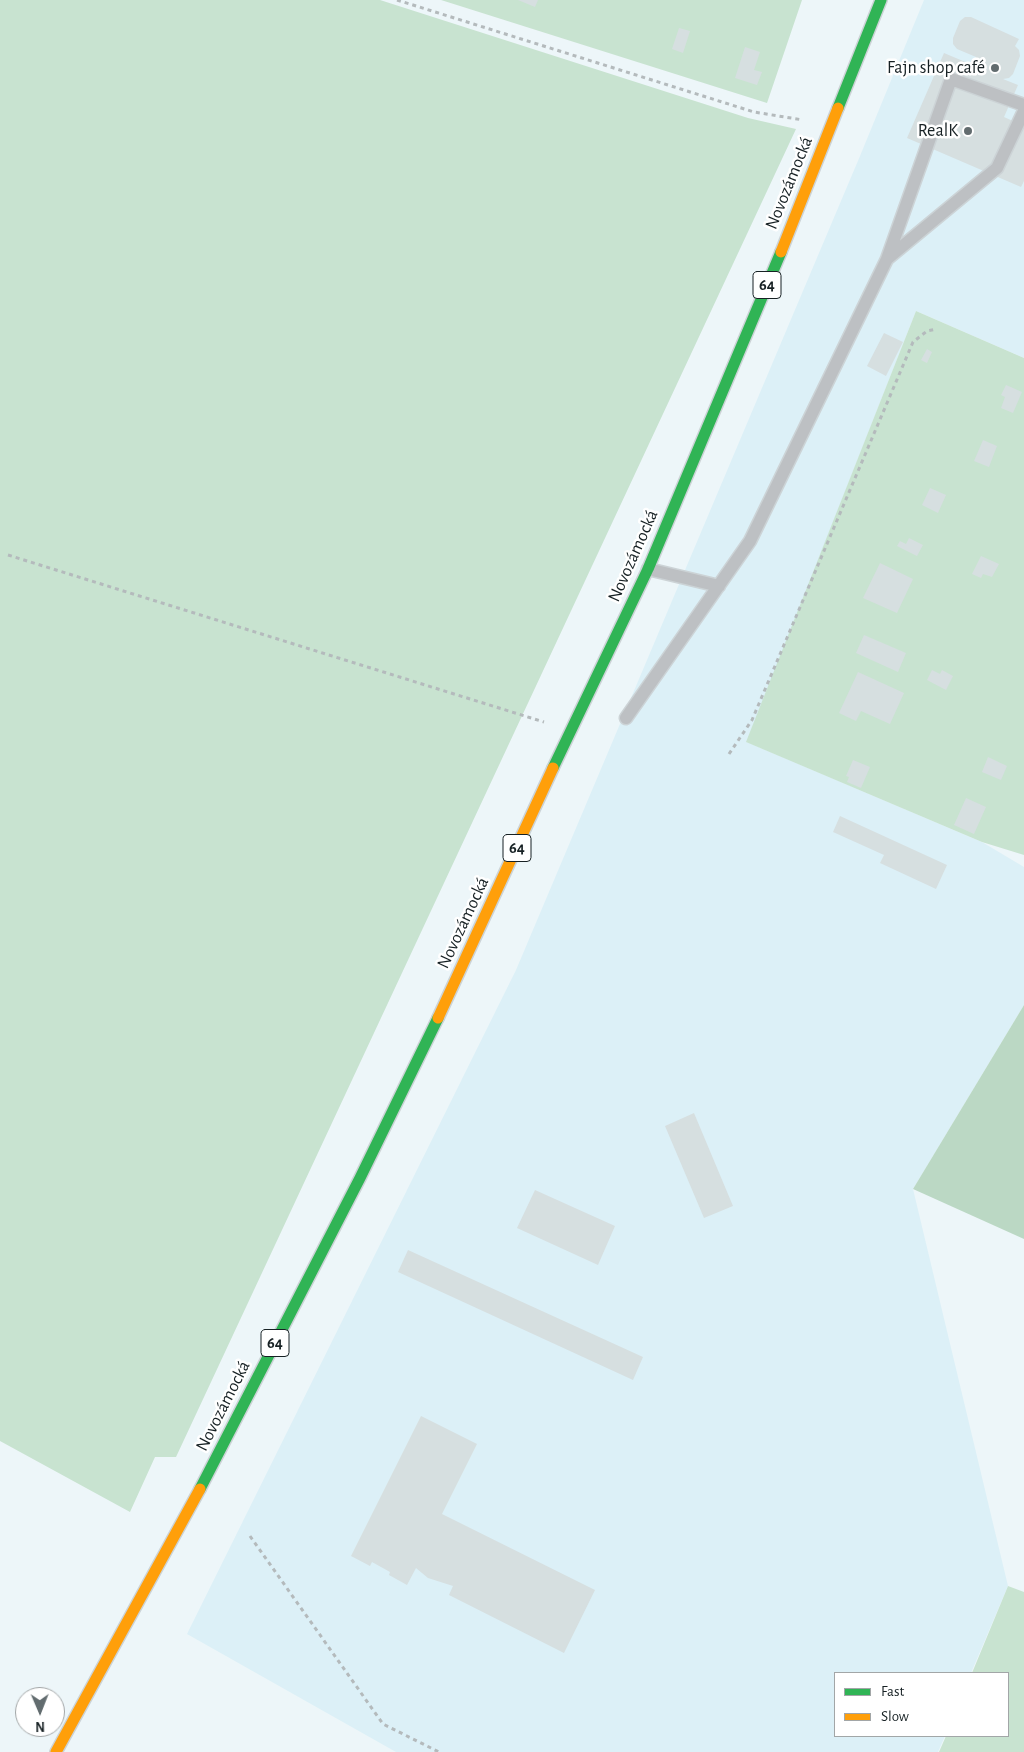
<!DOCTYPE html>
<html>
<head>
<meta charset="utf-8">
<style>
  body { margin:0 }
  #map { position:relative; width:1024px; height:1752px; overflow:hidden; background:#edf6f9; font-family:"Alegreya Sans",sans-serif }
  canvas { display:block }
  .legend { position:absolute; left:834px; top:1672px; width:175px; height:65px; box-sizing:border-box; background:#fff; border:1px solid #a2a6a7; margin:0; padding:6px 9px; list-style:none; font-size:15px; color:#172124 }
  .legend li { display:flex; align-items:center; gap:10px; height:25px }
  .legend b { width:25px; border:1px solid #a2a6a7 }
  .north { position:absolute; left:15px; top:1687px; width:50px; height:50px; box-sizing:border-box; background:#fff; border:1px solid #a2a6a7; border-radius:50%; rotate:179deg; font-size:14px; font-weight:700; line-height:20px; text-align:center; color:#172124 }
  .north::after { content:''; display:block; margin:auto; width:18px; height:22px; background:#626c6f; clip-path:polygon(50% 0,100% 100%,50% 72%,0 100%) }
</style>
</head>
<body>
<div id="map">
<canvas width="1024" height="1752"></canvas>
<ul class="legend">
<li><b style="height:6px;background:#30b455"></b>Fast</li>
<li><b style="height:6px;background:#ff9f0a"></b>Slow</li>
</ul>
<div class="north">N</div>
</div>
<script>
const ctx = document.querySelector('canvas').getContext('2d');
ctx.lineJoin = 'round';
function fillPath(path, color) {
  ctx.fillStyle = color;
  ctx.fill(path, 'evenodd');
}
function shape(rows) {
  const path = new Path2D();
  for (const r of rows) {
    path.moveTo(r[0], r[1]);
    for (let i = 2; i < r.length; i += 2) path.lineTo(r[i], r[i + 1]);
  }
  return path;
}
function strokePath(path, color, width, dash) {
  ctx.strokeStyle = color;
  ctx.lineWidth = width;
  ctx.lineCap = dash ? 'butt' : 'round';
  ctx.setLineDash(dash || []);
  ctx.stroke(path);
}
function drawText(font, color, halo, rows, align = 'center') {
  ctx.font = font + ' "Alegreya Sans",sans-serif';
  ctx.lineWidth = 5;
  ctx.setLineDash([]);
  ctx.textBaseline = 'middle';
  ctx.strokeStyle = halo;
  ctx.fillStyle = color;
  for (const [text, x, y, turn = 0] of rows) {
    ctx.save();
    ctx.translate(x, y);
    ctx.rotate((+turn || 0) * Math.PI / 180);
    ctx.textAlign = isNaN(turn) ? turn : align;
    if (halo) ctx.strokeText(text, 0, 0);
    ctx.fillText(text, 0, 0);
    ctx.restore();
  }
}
const built = shape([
  [924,0,1024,0,1024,358,916,311,747,742,982,842,1024,867,1024,1005,913,1189,1008,1586,971,1673,835,1673,835,1736,945,1736,938,1752,396,1752,187,1634,516,970,860,156]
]);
const green = shape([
  [0,0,380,0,748,118,796,129,176,1457,155,1457,130,1512,0,1441],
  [441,0,802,0,767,103],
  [916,311,1024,358,1024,855,982,842,746,742],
  [1008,1586,1024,1592,1024,1752,939,1752,946,1736,1008,1736,1008,1673,972,1673]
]);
const forest = shape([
  [1024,1005,1024,1239,913,1189]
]);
const building = shape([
  [518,0,538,0,535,7],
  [965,17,971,17,1019,39,1015,46,1019,50,1020,56,1013,74,1009,78,1003,79,1018,85,1004,117,1024,126,1024,181,1021,187,907,138,944,53,982,69,976,63,976,57,957,49,953,44,953,38,960,21],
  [679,28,690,31,683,53,672,49],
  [745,47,760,52,754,70,762,72,757,85,735,78],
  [884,333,903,342,886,376,867,366],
  [927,349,932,352,927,363,921,360],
  [1006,385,1022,392,1013,413,1001,408,1005,397,1001,395],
  [983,440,997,446,989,467,974,461],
  [930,488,946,495,938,513,922,505],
  [909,538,923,545,917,556,897,546,900,541,906,544],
  [981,556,999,564,992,577,983,574,981,578,972,574],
  [880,563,913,579,897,613,863,598],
  [864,635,906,653,898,672,856,653],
  [932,670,940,674,942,670,953,676,946,690,927,680],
  [858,672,904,693,890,724,861,711,856,721,839,713],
  [988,757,1007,766,1001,780,982,772],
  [853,760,870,767,861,788,847,782,849,777,846,776],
  [966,798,986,807,974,834,954,825],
  [840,816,947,865,936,889,880,863,884,855,833,832],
  [694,1113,733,1206,704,1218,665,1126],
  [535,1190,615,1226,598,1265,517,1228],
  [408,1250,643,1357,633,1380,398,1272],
  [421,1416,477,1444,442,1514,595,1590,564,1653,449,1595,453,1586,428,1578,416,1568,407,1585,389,1575,390,1572,372,1562,370,1566,351,1556]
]);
const path = shape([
  [397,0,754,112,803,120],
  [8,555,544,722],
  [729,754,752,720,913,342,927,331,937,329],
  [250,1536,383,1724,439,1752]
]);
const lane = shape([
  [887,259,951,79,1024,105],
  [648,569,719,586],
  [626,718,750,541,887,259,997,168,1024,111]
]);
const fast = shape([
  [838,108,881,0],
  [553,768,648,569,781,252],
  [200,1489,360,1178,438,1018]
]);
const slow = shape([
  [781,252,838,108],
  [438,1018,553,768],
  [56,1752,200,1489]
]);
const markers = [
  [995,68,5,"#626c6f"],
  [968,131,5,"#626c6f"]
];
const shields = [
  [767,285,28],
  [517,848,28],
  [275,1343,28]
];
const shieldNames = [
  ["64",767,285],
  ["64",517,848],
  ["64",275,1343]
];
const poiNames = [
  ["Fajn shop café",985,68],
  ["RealK",958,131]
];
const streetNames = [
  ["Novozámocká",789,183,-68],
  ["Novozámocká",633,556,-66],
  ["Novozámocká",463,923,-65],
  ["Novozámocká",223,1406,-63]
];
fillPath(built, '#dcf0f7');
fillPath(green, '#c8e3d0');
fillPath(forest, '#bbd8c4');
fillPath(building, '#d6dfe0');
strokePath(lane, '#ccd3d6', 15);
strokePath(fast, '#ccd3d6', 14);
strokePath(slow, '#ccd3d6', 14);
strokePath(path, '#b4babc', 3, [4, 4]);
strokePath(lane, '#bdc0c3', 12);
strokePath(fast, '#30b455', 11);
strokePath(slow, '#ff9f0a', 11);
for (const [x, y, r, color] of markers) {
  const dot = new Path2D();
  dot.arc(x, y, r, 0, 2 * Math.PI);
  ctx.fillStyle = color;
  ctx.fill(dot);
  strokePath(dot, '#fff', 2);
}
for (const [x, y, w] of shields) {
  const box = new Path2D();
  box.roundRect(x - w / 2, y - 13.5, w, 27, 4);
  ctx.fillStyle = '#fff';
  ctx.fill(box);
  strokePath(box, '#172124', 1);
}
drawText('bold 16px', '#172124', null, shieldNames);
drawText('18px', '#172124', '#fff', poiNames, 'right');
drawText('18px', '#172124', '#fff', streetNames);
</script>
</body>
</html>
